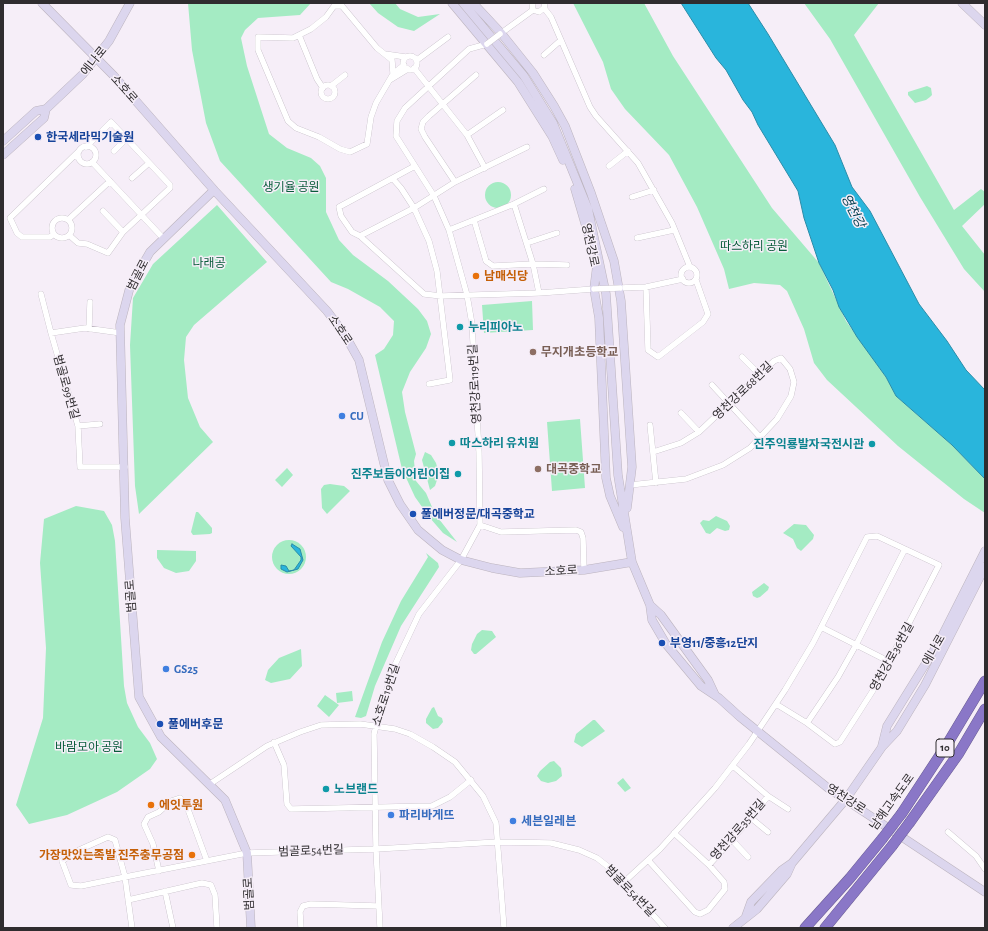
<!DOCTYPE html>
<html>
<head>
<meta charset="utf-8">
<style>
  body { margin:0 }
  #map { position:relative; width:988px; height:931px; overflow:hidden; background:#f6eef8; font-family:"Alegreya Sans",sans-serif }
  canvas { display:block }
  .frame { position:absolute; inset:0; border:4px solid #2f2c2f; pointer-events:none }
</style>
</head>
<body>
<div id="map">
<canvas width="988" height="931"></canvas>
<div class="frame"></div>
</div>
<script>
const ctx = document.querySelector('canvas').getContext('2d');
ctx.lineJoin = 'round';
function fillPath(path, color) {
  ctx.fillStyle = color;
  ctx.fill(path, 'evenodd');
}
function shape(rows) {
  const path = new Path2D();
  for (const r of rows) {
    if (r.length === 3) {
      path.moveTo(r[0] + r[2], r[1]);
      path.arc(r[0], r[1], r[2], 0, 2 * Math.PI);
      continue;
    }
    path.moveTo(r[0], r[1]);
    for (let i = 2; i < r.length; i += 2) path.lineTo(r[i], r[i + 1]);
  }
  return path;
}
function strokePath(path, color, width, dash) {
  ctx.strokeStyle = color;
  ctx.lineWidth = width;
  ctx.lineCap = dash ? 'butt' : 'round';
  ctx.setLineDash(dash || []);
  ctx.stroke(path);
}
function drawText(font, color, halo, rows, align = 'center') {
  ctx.font = font + ' "Alegreya Sans","Noto Sans KR",sans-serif';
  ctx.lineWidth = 3;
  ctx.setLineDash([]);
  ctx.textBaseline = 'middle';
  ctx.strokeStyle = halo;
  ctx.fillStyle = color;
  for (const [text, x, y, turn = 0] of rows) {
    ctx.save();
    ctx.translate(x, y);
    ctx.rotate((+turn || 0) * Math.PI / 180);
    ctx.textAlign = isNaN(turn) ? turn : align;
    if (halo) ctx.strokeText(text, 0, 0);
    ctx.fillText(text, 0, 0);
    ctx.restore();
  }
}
const green = shape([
  [188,3,311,3,300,15,258,18,245,30,241,38,247,66,269,134,287,148,311,158,320,166,326,178,326,212,339,240,353,255,388,281,418,309,427,321,431,334,426,348,410,372,402,392,405,412,416,454,414,461,416,481,426,493,435,514,457,542,443,533,430,518,415,497,402,469,375,355,384,349,393,335,394,321,380,307,348,289,331,282,220,161,206,123,192,50],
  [369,3,395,3,400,9,418,17,440,14,414,31,398,27,378,13],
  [573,3,644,3,673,56,772,208,819,263,846,321,886,377,896,396,952,445,985,479,985,513,964,499,898,446,827,380,814,363,804,329,787,291,780,285,754,283,729,289,724,269,697,207,669,155,625,109,611,89,603,62],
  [804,3,879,3,854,35,954,210,981,189,985,192,985,204,962,226,985,255,985,292,964,269,920,197,830,39],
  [927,86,931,88,932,95,930,97,926,100,915,103,908,95,908,92],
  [498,195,13],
  [217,205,267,262,194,325,186,337,184,360,188,398,200,427,213,442,139,514,135,486,130,345,133,298,153,264],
  [532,301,533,330,484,333,482,305],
  [580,419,585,488,552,491,547,422],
  [425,452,431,455,436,463,439,474,435,486,430,490,422,460],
  [287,468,293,475,282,487,275,480],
  [330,484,344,486,350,491,327,514,322,508,321,489,324,485],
  [76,506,104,511,112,525,115,541,124,686,127,703,138,727,150,743,157,759,150,769,117,792,67,815,29,824,16,805,43,718,46,648,40,563,44,519],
  [196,512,198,512,212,528,212,533,210,534,193,535,191,532],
  [716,516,727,521,730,526,729,530,725,531,717,528,710,534,706,533,700,523,703,520,709,521],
  [794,524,806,525,814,535,813,539,801,551,797,548,793,539,783,533],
  [289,557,17],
  [157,550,196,551,196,561,189,571,176,573,164,568,157,558],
  [426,553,438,563,439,567,401,626,375,686,366,716,361,718,355,717,382,642,401,601,428,557],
  [764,583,769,587,768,590,760,597,757,598,753,596,752,592],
  [482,630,492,631,496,637,476,654,474,654,471,650,472,644,477,634],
  [301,649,302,666,290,679,271,683,265,680,268,670,279,658],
  [352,691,353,701,337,703,336,693],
  [325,695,339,705,329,717,317,706],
  [434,707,438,716,442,718,443,722,438,728,433,729,426,723,426,719,432,708],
  [593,720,595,720,605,731,582,747,574,742,576,734],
  [554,761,561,768,562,776,556,781,548,783,541,781,537,776,540,771,550,762],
  [623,778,631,788,625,792,617,783]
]);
const water = shape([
  [681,3,748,3,768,34,835,145,852,187,870,211,919,304,947,341,966,370,985,390,985,479,952,445,896,396,886,377,857,337,839,307,833,290,819,263,804,218,798,191,758,125,752,112,743,100,726,70,716,58,681,3],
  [292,544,300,549,303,560,298,569,287,572,281,569,281,565,286,566,289,571,294,570,301,560,301,557,291,546,292,544]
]);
const street = shape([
  [532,3,533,10,539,12,544,8,545,3],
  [544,8,551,17,590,107,596,116,638,163,672,223,690,267],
  [500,34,533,10],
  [299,35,317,79,323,88],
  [385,54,406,57],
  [544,55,561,40],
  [410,63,7],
  [417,60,448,37],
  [414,68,467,135,485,168],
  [393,74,392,60,377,48,342,6,334,6,326,17,311,29,293,38,258,37,258,50,288,121,296,128,319,137,340,149,350,152,367,144,371,117,376,103,393,74,404,65],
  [390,80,408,69],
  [328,92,7],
  [331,86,345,75],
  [467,135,503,110],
  [87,155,9],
  [114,151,126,139],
  [92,162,163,238],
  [415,166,339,207,341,216,352,232,360,236,424,294,441,296,539,293,594,289],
  [609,166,628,151],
  [132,178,149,163],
  [393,179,401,188,414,208,429,241,437,271,450,380,429,384],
  [455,182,425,137,421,129,423,122,429,116,476,75],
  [632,197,654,190],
  [514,204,533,264,539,293],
  [103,211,123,232],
  [62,228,10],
  [68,220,110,181],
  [474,220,486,261,493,266,533,264,567,265],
  [449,230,514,204,544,189],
  [54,234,50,237,22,237,17,233,10,218,79,151],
  [69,235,78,243,87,244,108,253,123,232,170,188,170,185,111,122,86,147],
  [360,236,414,208,455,182,527,147],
  [637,238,674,230],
  [527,243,557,233],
  [689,275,8],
  [646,287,648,350,658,357,703,322,708,314,696,280],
  [620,288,646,287,683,279],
  [41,294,51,333],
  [89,329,90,302],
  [121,333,85,328,51,333,78,426,80,467,125,467],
  [742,357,759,374],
  [712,385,760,437],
  [681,413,699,432],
  [650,425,656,483],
  [78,426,100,424],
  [630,485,686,479,723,465,750,448,777,419,791,396,794,382,790,369,781,358,774,361,699,432,681,443,653,452],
  [480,525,501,532,576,530,581,532,583,538,584,570],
  [821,627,890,662],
  [807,723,838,677,856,645,905,549],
  [274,742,284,765,287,804,291,809,432,806,450,797,471,780],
  [733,766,768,796,788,809],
  [210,784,267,746,300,732,321,725,360,724,395,729,410,734,433,747,455,762,483,796,496,823,504,928],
  [751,818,768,832],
  [948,832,976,856,985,869],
  [732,840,748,857],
  [648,860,695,912,700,914,708,910,725,889,724,882,709,865,674,833],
  [709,865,751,818,768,796],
  [159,871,153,844,144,824,148,817,159,812,171,801,180,798,186,804,207,861],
  [624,882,660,849,715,788,749,744,785,690,813,643,867,537,877,536,939,565,879,681,840,742,835,744,807,723,776,704],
  [165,891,173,928],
  [128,900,202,883,211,885,215,895,217,928],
  [132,928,125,877,115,840,108,837,79,850,62,861,71,885,81,886,125,877,247,853,376,849,498,842,551,843,579,850,597,858,611,869,665,928],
  [301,928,300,912,303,906,311,904,378,906],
  [380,928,376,849,374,734,376,726,393,669,419,614,461,560,480,525,479,452,472,324,467,295,449,230,434,196,396,136,397,121,405,108,469,49,487,44]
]);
const secondary = shape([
  [42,3,114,76,214,190,327,311,345,335,359,360,388,480,400,504,418,530,442,550,461,560,492,568,520,573,584,570,632,562],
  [452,3,518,82,552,136,563,160],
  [463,3,524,76,553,123,588,209,606,294,618,475,632,562,650,605,652,620,666,644,701,686,719,698,740,717,828,788,985,892],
  [473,3,501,33,533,73,554,106,565,126,591,193,614,261,621,301,632,467,627,508],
  [962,3,985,25],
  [3,141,36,111,46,109,83,74,109,41,130,3],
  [3,155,44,118,46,109],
  [575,189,589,237],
  [214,190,150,252,130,287,120,325,125,518,139,697,161,737,225,800,247,853,251,928],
  [595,260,597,265,594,289,599,318,606,478,610,496,623,527],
  [650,605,661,615,708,680,715,695],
  [882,746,887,726,939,642,985,551],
  [746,916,751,902,782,870,792,863,846,799,882,747,897,731,925,685,985,567],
  [733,928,757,909,787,874,792,863]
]);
const highway = shape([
  [902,813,946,746,985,681],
  [910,822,959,753,985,709],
  [805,928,850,878,882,839],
  [825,928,892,846]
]);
const streetBridge = shape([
  [487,44,500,34],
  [594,289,620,288]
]);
const highwayBridge = shape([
  [882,839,902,813],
  [892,846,910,822]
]);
const markers = [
  [38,137,4,"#1a4fb4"],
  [476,276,4,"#e8710a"],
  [460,327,4,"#0f9aa8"],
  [533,352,4,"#8d6e63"],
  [342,416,4,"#3f7fe0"],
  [452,443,4,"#0f9aa8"],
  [872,444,4,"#0f9aa8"],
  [538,469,4,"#8d6e63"],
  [458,474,4,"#0f9aa8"],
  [413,514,4,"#1a4fb4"],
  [662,643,4,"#1a4fb4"],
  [166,669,4,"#3f7fe0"],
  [160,724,4,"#1a4fb4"],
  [326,789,4,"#0f9aa8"],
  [151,805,4,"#e8710a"],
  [391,815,4,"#3f7fe0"],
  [513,821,4,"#3f7fe0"],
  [192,855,4,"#e8710a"]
];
const shields = [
  [945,748,18]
];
const shieldNames = [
  ["10",945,748]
];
const streetNames = [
  ["에나로",94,61,-51],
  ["소호로",124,89,48],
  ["영천강로",590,245,78],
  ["범골로",138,275,-63],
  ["소호로",340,330,56],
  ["영천강로119번길",475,384,-93],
  ["범골로99번길",66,387,74],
  ["영천강로68번길",743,391,-44],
  ["소호로",561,571,-3],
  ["범골로",131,596,-94],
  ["에나로",934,650,-60],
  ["영천강로36번길",892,657,-61],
  ["소호로19번길",386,695,-72],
  ["영천강로",846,799,33],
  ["남해고속도로",892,802,-54],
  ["영천강로35번길",738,830,-49],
  ["범골로54번길",311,851,-2],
  ["범골로54번길",630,891,46],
  ["범골로",249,894,-93]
];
const transitNames = [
  ["한국세라믹기술원",46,137],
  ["풀에버정문/대곡중학교",421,514],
  ["부영11/중흥12단지",670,643],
  ["풀에버후문",168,724]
];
const parkNames = [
  ["생기율 공원",291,187],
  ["따스하리 공원",754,246],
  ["나래공",209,263],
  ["바람모아 공원",89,747]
];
const foodNames = [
  ["남매식당",484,276],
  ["에잇투원",159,805],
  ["가장맛있는족발 진주충무공점",184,855,"right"]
];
const cultureNames = [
  ["누리피아노",468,327],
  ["따스하리 유치원",460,443],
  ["진주익룡발자국전시관",864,444,"right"],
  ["진주보듬이어린이집",450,474,"right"],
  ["노브랜드",334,789]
];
const educationNames = [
  ["무지개초등학교",541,352],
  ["대곡중학교",546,469]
];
const shopNames = [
  ["CU",350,416],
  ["GS25",174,669],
  ["파리바게뜨",399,815],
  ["세븐일레븐",521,821]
];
const waterNames = [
  ["영천강",853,211,63]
];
fillPath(green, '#a4ebc3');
fillPath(water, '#29b5dc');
strokePath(water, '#2b8ca8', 1);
strokePath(street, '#bcb4be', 6);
strokePath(secondary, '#bcb4be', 9);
strokePath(highway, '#6a5d92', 11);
strokePath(street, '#fff', 5.5);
strokePath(secondary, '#dcd6ee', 8);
strokePath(highway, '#8a77c7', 10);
strokePath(streetBridge, '#bcb4be', 6, []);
strokePath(highwayBridge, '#6a5d92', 11, []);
strokePath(streetBridge, '#fff', 5.5);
strokePath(highwayBridge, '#8a77c7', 10);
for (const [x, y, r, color] of markers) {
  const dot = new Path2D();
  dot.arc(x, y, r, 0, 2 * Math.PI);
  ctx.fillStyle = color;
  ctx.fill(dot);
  strokePath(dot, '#f6eef8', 1.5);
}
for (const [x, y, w] of shields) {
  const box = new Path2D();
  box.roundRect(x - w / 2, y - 9, w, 18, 3);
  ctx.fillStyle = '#f6eef8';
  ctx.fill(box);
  strokePath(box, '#2f2c2f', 1);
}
drawText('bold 11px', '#2f2c2f', null, shieldNames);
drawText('12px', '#2f2c2f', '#f6eef8', streetNames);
drawText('bold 12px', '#164399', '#f6eef8', transitNames, 'left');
drawText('12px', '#095c3b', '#f6eef8', parkNames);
drawText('bold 12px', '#c56008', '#f6eef8', foodNames, 'left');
drawText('bold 12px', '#0d838f', '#f6eef8', cultureNames, 'left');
drawText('bold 12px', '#785e54', '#f6eef8', educationNames, 'left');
drawText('bold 12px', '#366cbe', '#f6eef8', shopNames, 'left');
drawText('italic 13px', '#003d4d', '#f6eef8', waterNames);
</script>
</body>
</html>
